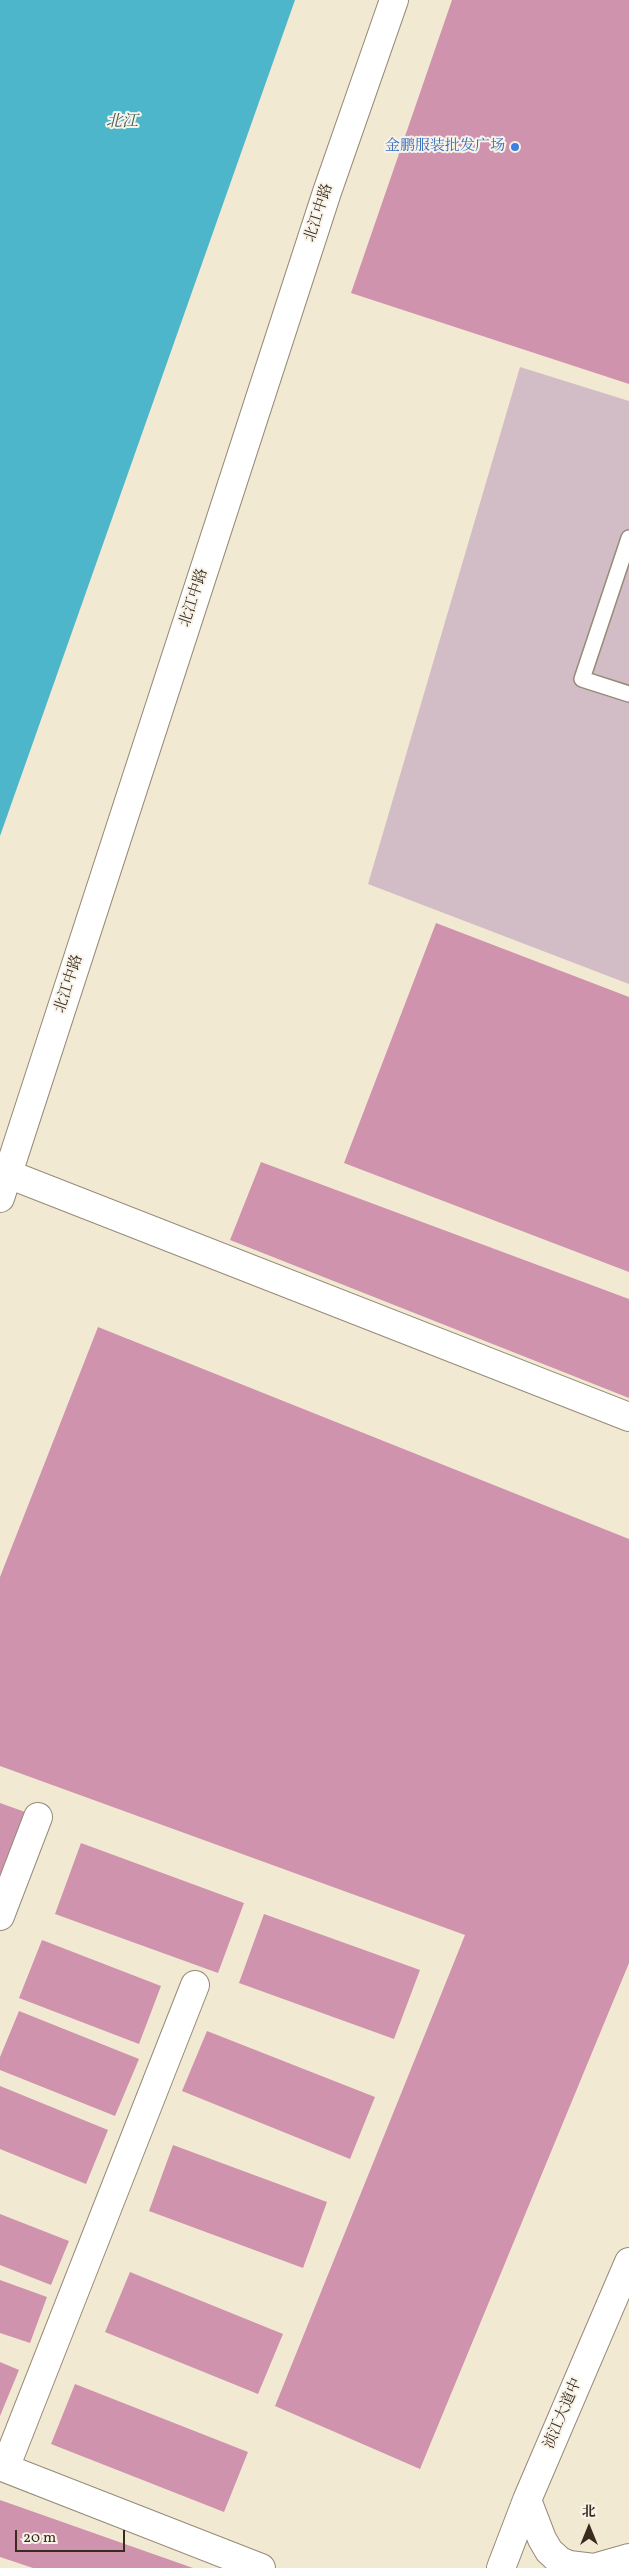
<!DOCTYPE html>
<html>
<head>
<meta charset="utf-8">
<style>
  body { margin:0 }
  #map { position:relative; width:629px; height:2568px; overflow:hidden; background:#f2e9d3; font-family:Vollkorn,"Noto Serif SC",serif }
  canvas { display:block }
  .north { position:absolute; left:564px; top:2503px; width:50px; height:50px; -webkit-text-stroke:4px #f7f3e8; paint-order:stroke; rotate:0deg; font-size:14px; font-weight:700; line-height:20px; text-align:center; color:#3b2a1e }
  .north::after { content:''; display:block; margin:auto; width:18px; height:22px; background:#3b2a1e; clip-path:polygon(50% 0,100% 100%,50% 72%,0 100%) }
  .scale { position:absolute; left:15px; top:2530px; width:110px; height:22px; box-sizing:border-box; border:2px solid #3b2a1e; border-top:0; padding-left:6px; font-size:15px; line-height:18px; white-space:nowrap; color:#3b2a1e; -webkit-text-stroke:4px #f7f3e8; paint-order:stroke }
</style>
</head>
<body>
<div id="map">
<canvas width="629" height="2568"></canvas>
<div class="north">北</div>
<div class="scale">20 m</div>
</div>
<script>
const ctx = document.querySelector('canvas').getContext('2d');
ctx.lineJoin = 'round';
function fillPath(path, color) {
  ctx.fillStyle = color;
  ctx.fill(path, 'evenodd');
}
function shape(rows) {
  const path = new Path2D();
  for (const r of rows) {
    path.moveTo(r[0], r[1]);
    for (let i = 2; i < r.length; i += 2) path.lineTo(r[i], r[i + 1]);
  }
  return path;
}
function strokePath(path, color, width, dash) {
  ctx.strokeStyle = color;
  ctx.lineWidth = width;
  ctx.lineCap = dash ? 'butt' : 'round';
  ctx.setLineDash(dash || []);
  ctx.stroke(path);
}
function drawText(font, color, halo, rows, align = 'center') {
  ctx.font = font + ' Vollkorn,"Noto Serif SC",serif';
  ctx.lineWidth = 4;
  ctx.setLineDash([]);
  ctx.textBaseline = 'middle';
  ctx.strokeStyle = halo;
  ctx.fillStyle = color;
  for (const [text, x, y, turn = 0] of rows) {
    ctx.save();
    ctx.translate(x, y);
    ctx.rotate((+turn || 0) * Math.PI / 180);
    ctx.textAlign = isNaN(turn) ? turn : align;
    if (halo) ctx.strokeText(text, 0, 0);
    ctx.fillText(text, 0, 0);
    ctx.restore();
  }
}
const industrial = shape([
  [520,367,629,401,629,984,368,884]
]);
const water = shape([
  [0,0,295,0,0,836]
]);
const building = shape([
  [452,0,629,0,629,384,351,293],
  [436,923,629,997,629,1272,344,1163],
  [261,1162,629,1299,629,1398,230,1240],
  [98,1327,629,1539,629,1963,420,2469,275,2406,465,1935,0,1766,0,1577],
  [0,1803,28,1813,6,1877,0,1875],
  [81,1843,244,1903,218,1973,55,1914],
  [264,1914,420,1970,394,2039,239,1983],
  [42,1940,161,1986,139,2044,19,1998],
  [19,2011,139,2059,115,2116,0,2070,0,2057],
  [207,2031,375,2097,350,2159,182,2091],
  [0,2086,108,2130,86,2184,0,2149],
  [173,2145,327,2202,303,2268,149,2211],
  [0,2214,69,2241,51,2285,0,2265],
  [130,2272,283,2334,258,2394,105,2332],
  [0,2280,47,2297,30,2343,0,2333],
  [0,2362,19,2370,0,2416],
  [75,2384,248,2452,224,2512,51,2444],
  [0,2500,193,2568,33,2568,0,2557]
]);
const lane = shape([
  [629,538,582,679,629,694]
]);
const street = shape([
  [8,1174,629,1417],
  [0,1916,38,1817],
  [195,1985,5,2468,261,2568]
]);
const secondary = shape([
  [0,1198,327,192,394,0]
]);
const primary = shape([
  [527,2500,542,2539,549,2551,560,2561,569,2565,594,2568,629,2558],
  [501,2568,527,2500,629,2262]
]);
const markers = [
  [515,147,5,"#3f7fe0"]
];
const shopNames = [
  ["金鹏服装批发广场",505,147]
];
const streetNames = [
  ["北江中路",320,213,-72],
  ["北江中路",195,598,-72],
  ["北江中路",70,984,-72],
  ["浈江大道中",564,2414,-67]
];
const waterNames = [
  ["北江",122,123]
];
fillPath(industrial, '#d2bdc6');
fillPath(water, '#4db6cb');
fillPath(building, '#cf93ae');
strokePath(lane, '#968a78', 18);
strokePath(street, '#968a78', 30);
strokePath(secondary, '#968a78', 30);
strokePath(primary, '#968a78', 30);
strokePath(lane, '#fff', 15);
strokePath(street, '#fff', 28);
strokePath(secondary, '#fff', 28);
strokePath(primary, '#fff', 28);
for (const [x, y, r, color] of markers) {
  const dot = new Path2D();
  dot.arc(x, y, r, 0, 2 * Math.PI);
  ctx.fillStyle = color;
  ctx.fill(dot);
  strokePath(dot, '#f7f3e8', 2);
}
drawText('15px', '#366cbe', '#f7f3e8', shopNames, 'right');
drawText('15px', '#3b2a1e', '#f7f3e8', streetNames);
drawText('italic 16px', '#415b5b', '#f7f3e8', waterNames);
</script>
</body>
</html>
